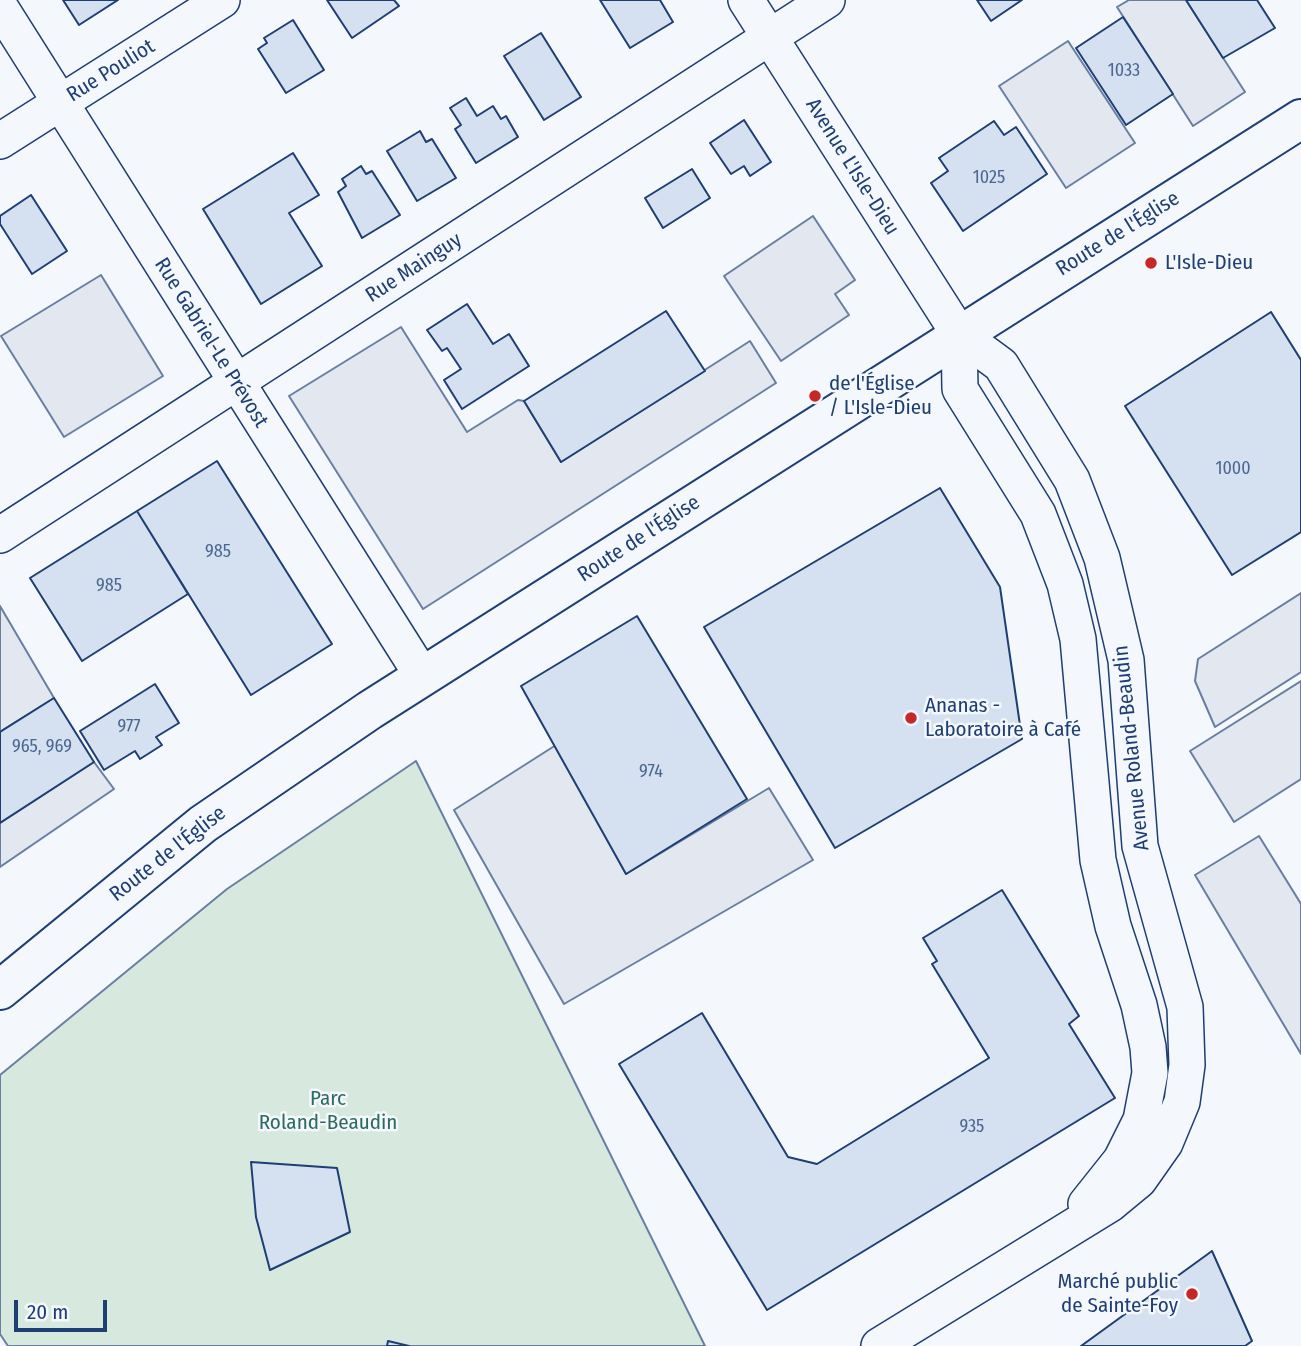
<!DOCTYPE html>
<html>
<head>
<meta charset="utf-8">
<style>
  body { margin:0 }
  #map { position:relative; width:1301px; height:1346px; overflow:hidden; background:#f4f7fb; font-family:"Fira Sans Condensed",sans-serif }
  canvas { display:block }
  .scale { position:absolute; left:14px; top:1300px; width:93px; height:32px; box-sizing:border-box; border:4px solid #1d3f73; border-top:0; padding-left:9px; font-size:21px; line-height:24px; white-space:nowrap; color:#1d3f73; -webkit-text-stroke:5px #f4f7fb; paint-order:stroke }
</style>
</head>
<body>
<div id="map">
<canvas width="1301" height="1346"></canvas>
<div class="scale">20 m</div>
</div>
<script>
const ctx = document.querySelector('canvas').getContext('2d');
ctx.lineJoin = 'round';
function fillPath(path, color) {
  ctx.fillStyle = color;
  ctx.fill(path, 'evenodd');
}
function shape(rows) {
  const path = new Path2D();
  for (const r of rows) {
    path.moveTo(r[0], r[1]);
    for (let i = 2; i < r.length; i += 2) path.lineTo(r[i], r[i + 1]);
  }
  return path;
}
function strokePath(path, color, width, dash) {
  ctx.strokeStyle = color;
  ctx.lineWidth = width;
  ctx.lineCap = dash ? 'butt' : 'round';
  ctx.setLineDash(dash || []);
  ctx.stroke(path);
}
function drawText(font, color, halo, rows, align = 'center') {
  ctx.font = font + ' "Fira Sans Condensed",sans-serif';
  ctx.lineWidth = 5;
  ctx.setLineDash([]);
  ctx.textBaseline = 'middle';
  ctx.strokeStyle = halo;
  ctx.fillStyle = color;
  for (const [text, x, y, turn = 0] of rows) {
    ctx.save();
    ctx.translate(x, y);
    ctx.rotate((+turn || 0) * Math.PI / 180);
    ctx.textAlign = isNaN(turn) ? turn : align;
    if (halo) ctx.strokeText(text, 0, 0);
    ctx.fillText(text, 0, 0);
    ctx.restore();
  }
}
const green = shape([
  [416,761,705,1346,8,1346,0,1334,0,1075,227,889,416,761]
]);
const parking = shape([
  [1129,0,1186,0,1245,92,1193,126,1117,7,1129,0],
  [1068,41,1135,143,1066,188,999,86,1068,41],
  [813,216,855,280,835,294,849,315,781,361,724,276,813,216],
  [101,275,163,376,64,437,1,336,101,275],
  [401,327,467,432,518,400,524,401,561,462,750,341,776,383,423,609,289,396,401,327],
  [1301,593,1301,672,1215,727,1195,681,1198,659,1301,593],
  [0,606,54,698,0,732,0,606],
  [1301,681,1301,779,1234,822,1190,751,1301,681],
  [556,745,626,874,769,788,813,860,564,1004,454,810,556,745],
  [94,762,114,789,0,867,0,823,94,762],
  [1259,836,1301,904,1301,1054,1195,875,1259,836]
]);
const building = shape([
  [63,0,118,0,79,25,63,0],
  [327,0,394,0,399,6,352,38,327,0],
  [600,0,660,0,673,22,630,48,600,0],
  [977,0,1022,0,991,21,977,0],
  [1186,0,1257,0,1275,28,1223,58,1186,0],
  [1123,17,1173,94,1126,125,1076,48,1123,17],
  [293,20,324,70,286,93,258,49,267,43,264,38,293,20],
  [541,33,581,97,544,120,504,56,541,33],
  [466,98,477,116,493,106,501,119,506,116,518,137,476,163,455,129,461,125,450,108,466,98],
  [744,120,771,162,750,176,744,166,731,174,710,143,744,120],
  [994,121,1004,135,1016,127,1047,174,963,231,931,183,948,171,939,158,994,121],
  [420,131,426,142,432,139,456,178,417,201,387,151,420,131],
  [293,153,319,195,289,213,322,266,261,304,203,209,293,153],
  [361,166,366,174,372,171,400,215,362,238,338,192,346,186,342,179,361,166],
  [692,169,710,198,663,228,645,198,692,169],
  [31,195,67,251,32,274,0,224,0,216,31,195],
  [467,304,493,344,509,334,529,366,462,409,444,380,461,369,447,348,442,351,427,330,467,304],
  [666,311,705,371,561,462,524,401,666,311],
  [1271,312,1301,360,1301,532,1232,575,1125,406,1271,312],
  [217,461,332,644,251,695,137,511,217,461],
  [940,488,1000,587,1022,739,835,848,704,627,940,488],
  [137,511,188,594,82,661,30,578,137,511],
  [637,616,747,799,626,874,521,686,637,616],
  [155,684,179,723,156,737,162,745,140,759,135,751,104,770,80,731,155,684],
  [54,698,94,762,0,823,0,732,54,698],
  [1002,890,1079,1016,1069,1024,1115,1098,767,1310,619,1064,702,1013,788,1157,817,1164,989,1058,932,964,937,961,923,938,1002,890],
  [251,1162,337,1168,350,1232,270,1270,256,1217,251,1162],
  [1212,1251,1252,1341,1245,1346,1081,1346,1212,1251],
  [388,1341,409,1346,387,1346,388,1341]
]);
const minor = shape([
  [746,0,959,334,1001,365,1072,480,1102,558,1126,660,1140,846,1185,1007,1187,1065,1182,1102,1165,1143,1139,1180,1110,1204,879,1346],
  [0,7,423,677],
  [0,141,222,0],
  [959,334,960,389,1038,514,1065,584,1078,639,1098,860,1113,926,1139,1005,1148,1047,1150,1073,1141,1120,1121,1160,1086,1204],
  [0,535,827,0]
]);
const major = shape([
  [0,990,203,824,370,710,1301,119]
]);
const markers = [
  [1151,263,7,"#c62828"],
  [815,396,7,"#c62828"],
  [911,718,7,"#c62828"],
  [1192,1294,7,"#c62828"]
];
const numberNames = [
  ["1033",1124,71],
  ["1025",989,178],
  ["1000",1233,469],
  ["985",218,552],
  ["985",109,586],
  ["977",129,727],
  ["965, 969",42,747],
  ["974",651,772],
  ["935",972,1127]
];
const streetNames = [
  ["Rue Pouliot",111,71,-32],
  ["Avenue L'Isle-Dieu",852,167,58],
  ["Route de l'Église",1118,234,-32],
  ["Rue Mainguy",414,268,-33],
  ["Rue Gabriel-Le Prévost",211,343,58],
  ["Route de l'Église",639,539,-33],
  ["Avenue Roland-Beaudin",1132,748,-96],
  ["Route de l'Église",168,854,-38]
];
const poiNames = [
  ["L'Isle-Dieu",1165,263],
  ["de l'Église",829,384],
  ["/ L'Isle-Dieu",829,408],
  ["Ananas -",925,706],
  ["Laboratoire à Café",925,730],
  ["Marché public",1178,1282,"right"],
  ["de Sainte-Foy",1178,1306,"right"]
];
const parkNames = [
  ["Parc",328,1099],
  ["Roland-Beaudin",328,1123]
];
fillPath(green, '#d7e8df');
strokePath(green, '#687fa3', 2);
fillPath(parking, '#e3e8f0');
strokePath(parking, '#687fa3', 2);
fillPath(building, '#d5e0f0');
strokePath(building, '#1d3f73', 2);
strokePath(minor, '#1d3f73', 38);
strokePath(major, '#1d3f73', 42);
strokePath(minor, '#f4f7fb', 35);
strokePath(major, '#f4f7fb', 38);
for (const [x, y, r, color] of markers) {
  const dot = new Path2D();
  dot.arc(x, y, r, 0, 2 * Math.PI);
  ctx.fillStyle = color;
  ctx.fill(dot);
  strokePath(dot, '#f4f7fb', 2.5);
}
drawText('18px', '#4b6792', null, numberNames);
drawText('21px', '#1d3f73', '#f4f7fb', streetNames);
drawText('21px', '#1d3f73', '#f4f7fb', poiNames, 'left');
drawText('21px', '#2c6c60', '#f4f7fb', parkNames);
</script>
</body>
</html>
